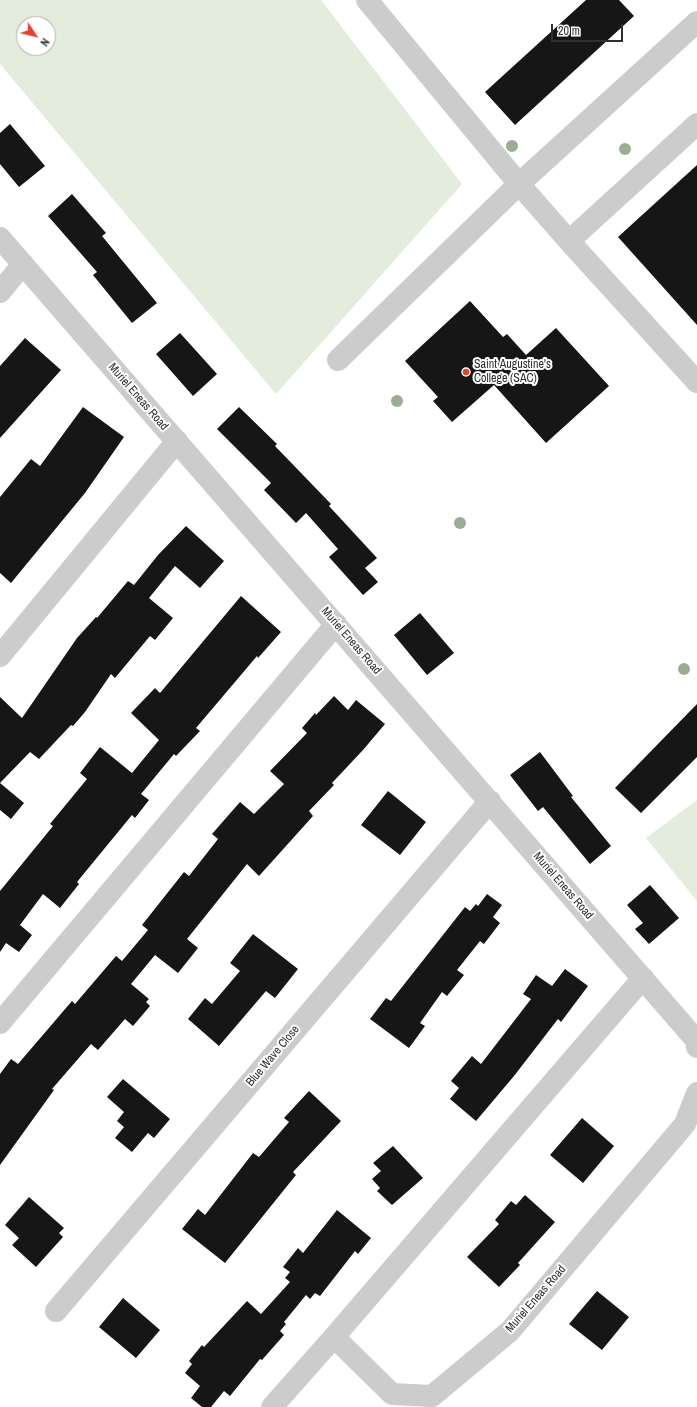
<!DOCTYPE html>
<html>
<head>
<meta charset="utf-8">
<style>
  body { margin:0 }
  #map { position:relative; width:697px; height:1407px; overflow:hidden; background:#fff; font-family:"Archivo Narrow",sans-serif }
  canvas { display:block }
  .north { position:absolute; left:16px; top:16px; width:40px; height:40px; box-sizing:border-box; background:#fff; border:1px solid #acacac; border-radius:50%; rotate:125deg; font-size:11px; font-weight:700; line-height:16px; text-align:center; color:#2f2f2f }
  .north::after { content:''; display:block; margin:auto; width:14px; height:18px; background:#e34033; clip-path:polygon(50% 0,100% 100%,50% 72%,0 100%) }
  .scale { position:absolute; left:551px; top:24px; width:72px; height:18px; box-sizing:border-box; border:2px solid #2f2f2f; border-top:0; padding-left:5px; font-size:12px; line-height:14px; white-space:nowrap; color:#2f2f2f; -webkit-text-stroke:3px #fff; paint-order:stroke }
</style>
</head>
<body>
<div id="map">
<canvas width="697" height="1407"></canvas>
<div class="north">N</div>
<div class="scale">20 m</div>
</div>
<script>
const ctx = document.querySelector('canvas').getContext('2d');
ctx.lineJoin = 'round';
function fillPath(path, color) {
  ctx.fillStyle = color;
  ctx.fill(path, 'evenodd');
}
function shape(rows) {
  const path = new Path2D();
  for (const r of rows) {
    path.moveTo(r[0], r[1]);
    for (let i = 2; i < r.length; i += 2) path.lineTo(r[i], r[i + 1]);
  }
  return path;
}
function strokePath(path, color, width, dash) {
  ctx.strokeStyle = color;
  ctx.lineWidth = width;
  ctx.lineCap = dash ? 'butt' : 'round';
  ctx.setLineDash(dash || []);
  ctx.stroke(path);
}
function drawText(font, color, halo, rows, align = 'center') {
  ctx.font = font + ' "Archivo Narrow",sans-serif';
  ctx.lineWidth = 4;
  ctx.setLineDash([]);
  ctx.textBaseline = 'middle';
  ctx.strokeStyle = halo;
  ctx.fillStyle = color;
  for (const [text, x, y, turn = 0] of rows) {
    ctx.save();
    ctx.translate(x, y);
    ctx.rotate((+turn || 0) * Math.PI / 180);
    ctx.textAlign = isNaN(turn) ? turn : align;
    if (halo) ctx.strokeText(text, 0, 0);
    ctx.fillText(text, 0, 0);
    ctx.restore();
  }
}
const green = shape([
  [0,0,321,0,462,184,276,394,0,64],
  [24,24,48,24,48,48,24,48],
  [697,800,697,901,646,838]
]);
const building = shape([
  [586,0,619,0,634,16,515,125,485,92],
  [10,124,45,166,19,187,0,164,0,133],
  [697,165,697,325,618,237],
  [72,194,106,233,102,236,157,303,132,323,93,275,97,272,48,216],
  [470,301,503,337,507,334,526,355,556,328,609,386,546,443,494,385,452,422,433,401,438,397,405,361],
  [180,333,217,374,193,396,156,354],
  [25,338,61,370,0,438,0,366],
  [83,407,124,437,85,493,11,583,0,573,0,497,31,459,40,466],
  [239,407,277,444,275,446,331,504,329,506,377,558,365,568,378,582,363,595,329,557,338,549,306,513,296,523,264,490,271,483,217,429],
  [186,526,224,561,200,588,175,566,149,598,173,618,155,640,150,636,115,678,111,674,85,712,73,726,71,725,39,759,30,752,0,783,0,697,22,718,77,638,96,617,97,618,128,581,134,585,158,555],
  [241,596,281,632,258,658,257,656,196,728,200,731,176,756,174,754,141,794,149,800,135,818,132,815,77,882,79,884,60,908,43,894,20,925,32,935,19,952,6,943,0,952,0,891,53,826,50,824,87,779,80,773,100,747,132,773,159,740,131,713,155,688,160,693],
  [420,613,454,653,427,675,394,635],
  [334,696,348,710,356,700,385,724,363,750,332,783,334,785,309,811,313,816,259,876,247,864,187,939,198,948,178,973,155,955,131,984,149,999,146,1002,150,1006,133,1026,125,1019,98,1050,91,1044,52,1089,54,1090,0,1165,0,1074,11,1059,18,1064,72,1001,75,1004,116,956,122,961,148,930,142,925,184,872,189,876,218,839,212,834,240,802,254,814,284,784,270,771,307,733,302,728,315,713,316,715],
  [697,704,697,757,641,813,615,788],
  [540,752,573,796,571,797,611,846,590,864,543,807,538,811,510,775],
  [0,783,24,803,11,819,0,810],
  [388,791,426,822,400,855,361,825],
  [650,885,679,918,649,944,635,929,643,923,627,905],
  [487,894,502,905,493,917,500,923,484,944,480,941,457,970,464,975,447,996,442,992,420,1023,425,1026,409,1048,370,1019,386,998,391,1001,465,907,470,911,476,904,478,906],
  [253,934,298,969,275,998,266,991,219,1046,188,1019,205,998,212,1004,240,971,230,963],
  [565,969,588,986,561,1022,558,1019,514,1076,476,1121,450,1099,459,1088,451,1081,472,1056,481,1064,531,999,523,994,536,975,552,986],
  [123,1079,170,1119,154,1138,148,1133,132,1152,115,1138,124,1127,117,1121,124,1112,107,1097],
  [309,1091,341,1121,293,1172,296,1175,225,1263,182,1229,198,1209,205,1215,253,1153,259,1157,289,1122,284,1118],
  [582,1118,614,1146,583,1183,550,1155],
  [393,1146,423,1178,392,1205,377,1191,380,1188,372,1179,381,1171,373,1163],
  [525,1195,555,1222,518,1263,520,1265,499,1287,467,1257,499,1224,495,1220,511,1201,516,1205],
  [29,1197,64,1228,59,1233,63,1237,36,1267,12,1245,19,1238,5,1225],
  [337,1210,371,1238,358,1254,355,1251,320,1296,315,1293,310,1299,306,1295,284,1322,286,1324,280,1331,284,1335,262,1360,260,1359,230,1396,224,1391,211,1407,202,1407,191,1398,200,1386,185,1373,192,1364,189,1361,202,1345,204,1347,247,1301,261,1314,290,1282,285,1278,290,1272,283,1267,298,1248,303,1253],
  [597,1291,629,1317,602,1350,569,1324],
  [123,1298,160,1330,136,1358,99,1327]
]);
const minor = shape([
  [367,0,519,184,569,241,697,382],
  [0,238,696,1040,697,1047],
  [569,241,697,124],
  [0,292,23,264],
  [338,360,519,184,697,22],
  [0,656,177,441],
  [0,1023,336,624],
  [56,1311,490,801],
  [334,1337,392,1394,432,1396,510,1331,685,1124,697,1093],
  [272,1407,334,1337,643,978]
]);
const trees = [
  [512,146],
  [625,149],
  [397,401],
  [460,523],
  [684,669]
];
const markers = [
  [466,372,4,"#e34033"]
];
const poiNames = [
  ["Saint Augustine's",474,365],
  ["College (SAC)",474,379]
];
const streetNames = [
  ["Muriel Eneas Road",138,397,49],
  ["Muriel Eneas Road",351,641,49],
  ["Muriel Eneas Road",563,886,49],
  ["Blue Wave Close",273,1056,-50],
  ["Muriel Eneas Road",536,1299,-49]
];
fillPath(green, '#e3ecdd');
fillPath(building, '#161616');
strokePath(minor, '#ccc', 22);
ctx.fillStyle = '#9cad94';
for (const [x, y] of trees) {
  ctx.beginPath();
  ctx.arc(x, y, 6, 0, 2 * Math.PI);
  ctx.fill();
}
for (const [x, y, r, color] of markers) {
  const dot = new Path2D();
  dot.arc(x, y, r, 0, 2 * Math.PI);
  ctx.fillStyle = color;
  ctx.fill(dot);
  strokePath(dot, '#fff', 1.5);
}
drawText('12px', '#2f2f2f', '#fff', poiNames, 'left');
drawText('12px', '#2f2f2f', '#fff', streetNames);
</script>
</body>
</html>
